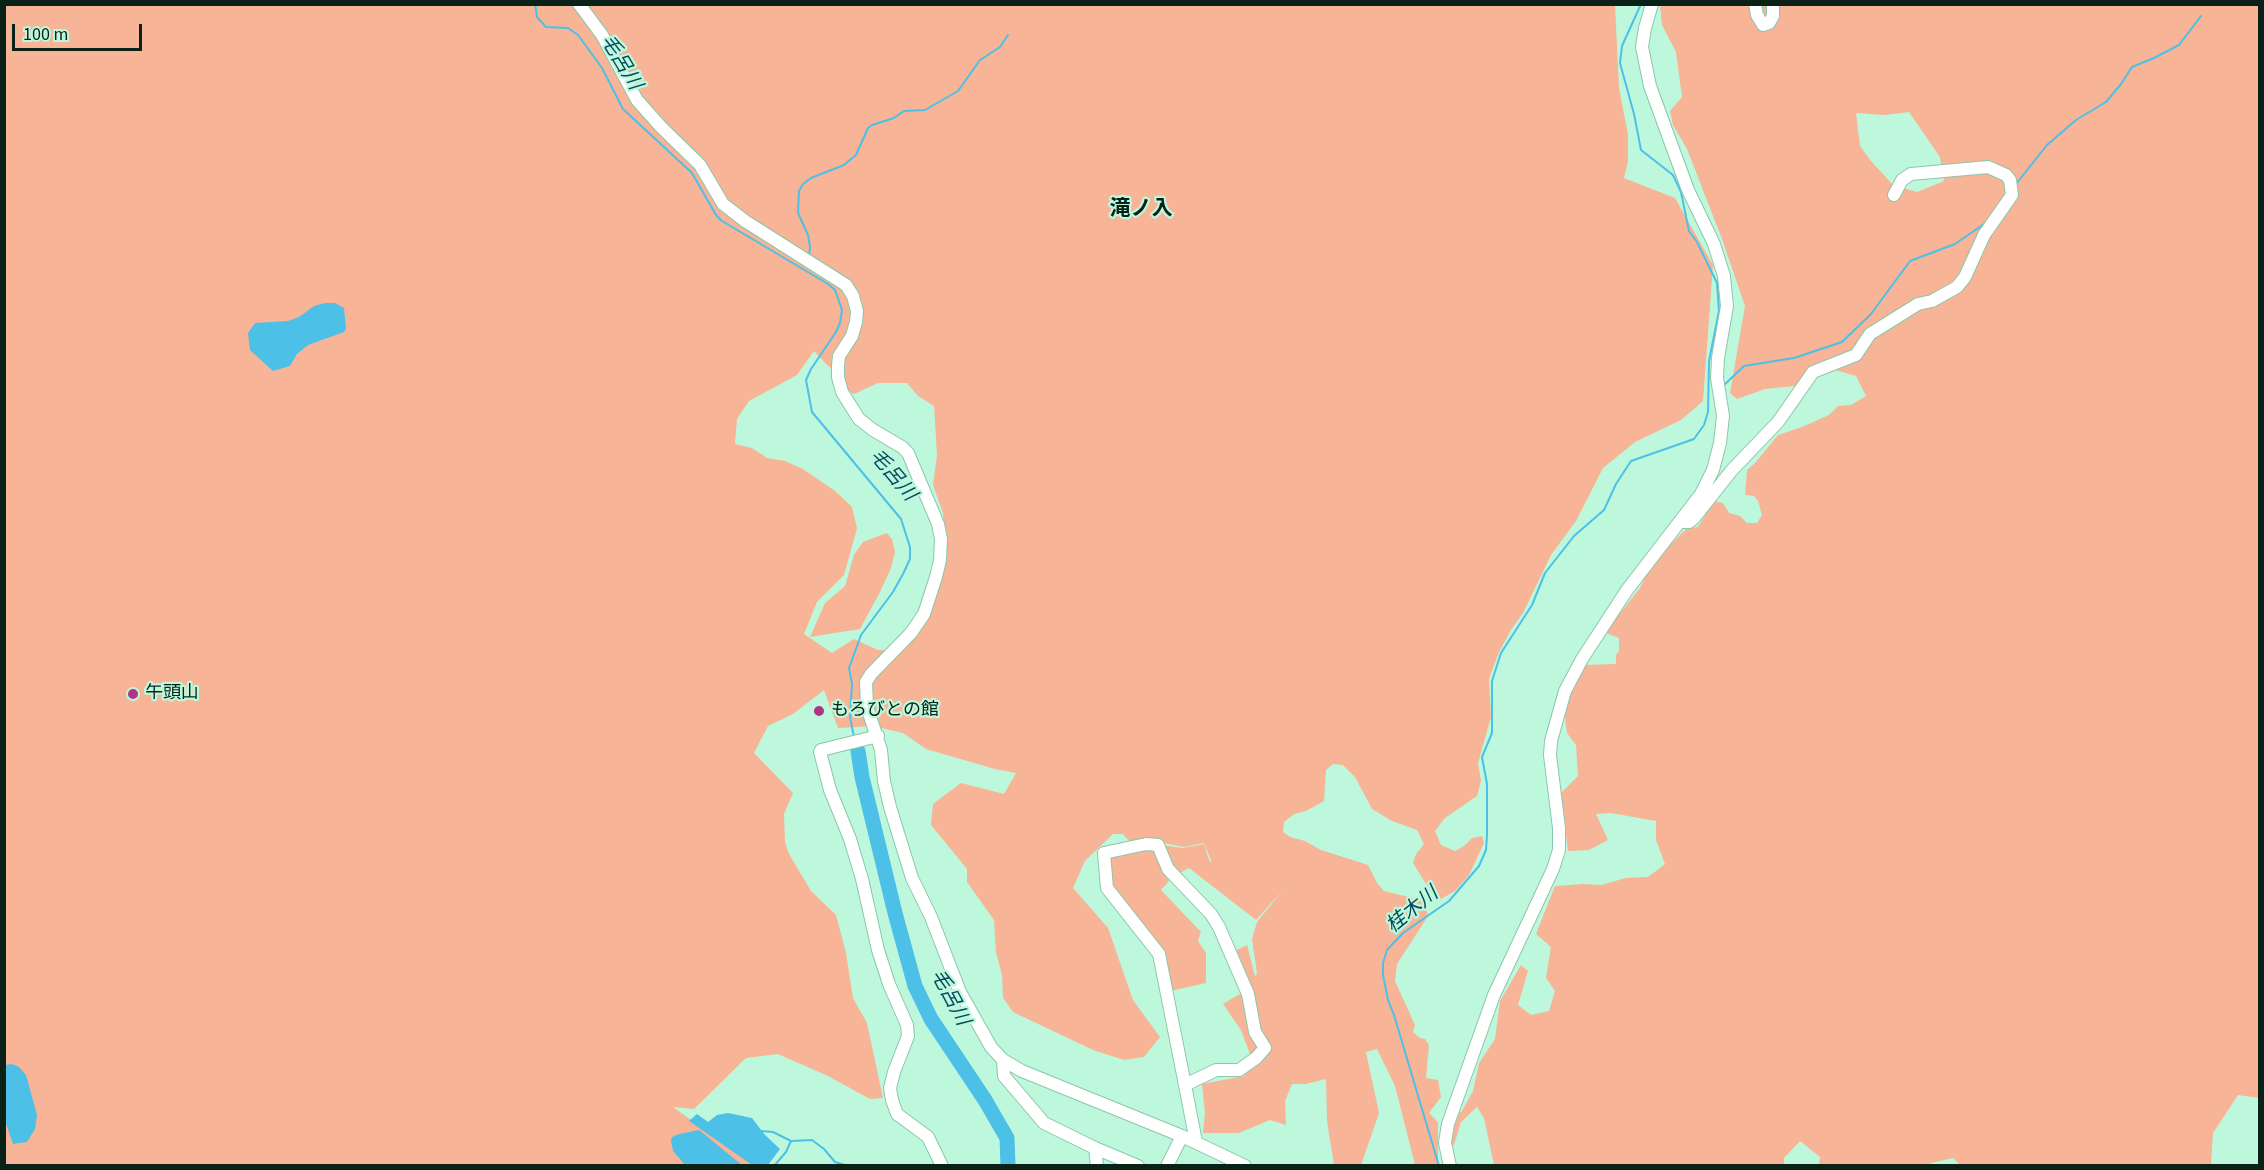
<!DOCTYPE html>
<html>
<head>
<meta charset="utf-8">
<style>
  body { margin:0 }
  #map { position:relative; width:2264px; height:1170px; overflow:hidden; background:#bdf8dc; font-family:"Source Sans 3",sans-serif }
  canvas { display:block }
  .frame { position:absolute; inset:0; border:6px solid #0a2118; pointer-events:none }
  .scale { position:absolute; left:12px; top:24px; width:130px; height:27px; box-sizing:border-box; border:3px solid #0a2118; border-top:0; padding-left:8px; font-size:18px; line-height:21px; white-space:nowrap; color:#0a2118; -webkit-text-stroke:4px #bdf8dc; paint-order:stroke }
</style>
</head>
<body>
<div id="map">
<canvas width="2264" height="1170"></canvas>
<div class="frame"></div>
<div class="scale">100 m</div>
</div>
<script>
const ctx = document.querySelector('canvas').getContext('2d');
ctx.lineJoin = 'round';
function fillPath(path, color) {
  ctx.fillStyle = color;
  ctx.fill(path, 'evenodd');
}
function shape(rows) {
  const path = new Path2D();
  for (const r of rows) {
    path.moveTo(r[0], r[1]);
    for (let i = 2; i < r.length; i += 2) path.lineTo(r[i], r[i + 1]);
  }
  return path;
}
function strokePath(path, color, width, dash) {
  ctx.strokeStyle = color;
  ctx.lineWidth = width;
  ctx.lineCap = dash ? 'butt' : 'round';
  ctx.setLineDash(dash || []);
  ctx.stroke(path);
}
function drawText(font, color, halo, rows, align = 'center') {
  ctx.font = font + ' "Source Sans 3","Noto Sans JP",sans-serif';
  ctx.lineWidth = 4.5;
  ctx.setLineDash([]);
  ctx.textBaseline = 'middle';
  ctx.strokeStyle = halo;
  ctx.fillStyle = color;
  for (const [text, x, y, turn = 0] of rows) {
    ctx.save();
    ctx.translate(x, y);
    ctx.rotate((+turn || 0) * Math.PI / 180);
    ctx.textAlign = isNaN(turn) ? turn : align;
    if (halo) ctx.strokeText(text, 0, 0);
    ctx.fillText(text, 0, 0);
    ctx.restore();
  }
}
const green = shape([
  [5,5,1615,5,1619,88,1628,134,1628,162,1624,178,1675,198,1713,265,1703,401,1681,420,1635,442,1603,468,1576,521,1551,555,1523,613,1511,630,1499,652,1489,679,1491,717,1478,763,1481,781,1477,796,1445,818,1435,831,1441,845,1455,851,1464,846,1472,838,1482,836,1484,843,1469,875,1455,891,1441,899,1433,895,1413,863,1416,854,1424,844,1417,830,1392,821,1372,809,1355,777,1343,765,1333,764,1326,770,1324,801,1306,811,1294,814,1284,822,1283,832,1290,837,1305,841,1321,850,1368,865,1377,883,1384,891,1425,901,1428,916,1397,964,1395,981,1415,1025,1413,1032,1420,1038,1425,1039,1429,1045,1426,1078,1438,1080,1441,1097,1429,1113,1438,1122,1438,1165,1415,1165,1395,1086,1377,1049,1366,1052,1379,1113,1361,1165,1334,1165,1327,1121,1326,1079,1306,1084,1292,1084,1285,1101,1286,1125,1270,1120,1239,1133,1203,1133,1205,1113,1202,1084,1244,1076,1251,1057,1241,1030,1223,1004,1248,989,1231,953,1247,945,1255,976,1257,973,1252,939,1257,922,1283,890,1256,920,1189,868,1176,875,1160,845,1183,848,1204,844,1209,860,1212,863,1204,843,1184,847,1143,839,1129,841,1123,834,1113,834,1085,861,1073,888,1108,928,1133,1000,1160,1037,1144,1057,1124,1060,1093,1050,1013,1012,1003,998,1002,975,996,953,994,920,967,882,967,869,931,825,933,804,961,783,1004,794,1016,773,995,769,926,749,903,733,873,726,838,728,824,690,793,714,768,726,754,753,793,793,784,814,785,842,789,854,811,891,836,915,846,953,853,998,867,1023,883,1098,870,1099,828,1076,778,1054,746,1058,694,1109,673,1107,753,1165,5,1166],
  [814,351,827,365,844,377,846,390,854,394,878,383,907,383,918,396,934,406,937,455,933,485,943,513,946,552,939,588,926,617,905,650,878,650,854,639,832,653,804,634,817,602,844,575,857,528,852,507,835,491,803,469,785,461,767,458,752,448,735,444,737,419,749,401,797,375],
  [1660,5,2259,5,2259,1098,2238,1095,2213,1133,2211,1165,1961,1166,1953,1158,1931,1163,1929,1165,1819,1165,1820,1157,1800,1141,1784,1158,1784,1165,1494,1165,1484,1118,1477,1107,1461,1122,1454,1145,1449,1146,1453,1117,1462,1111,1473,1091,1479,1063,1495,1039,1500,1001,1521,965,1528,971,1518,1005,1531,1015,1549,1011,1555,991,1546,978,1551,947,1536,934,1555,886,1583,884,1601,885,1626,878,1648,877,1665,864,1656,840,1656,821,1611,813,1596,814,1608,840,1589,850,1568,851,1561,793,1578,776,1576,745,1567,733,1564,710,1584,665,1616,664,1616,655,1619,651,1619,638,1606,633,1611,625,1640,588,1648,571,1661,554,1686,529,1698,527,1714,501,1723,503,1729,513,1740,516,1747,523,1757,523,1762,515,1758,501,1754,496,1745,495,1747,470,1755,463,1778,435,1802,427,1829,415,1838,406,1851,405,1866,396,1856,376,1822,366,1795,386,1765,389,1737,399,1730,393,1745,306,1722,239,1687,149,1673,125,1670,111,1682,97,1676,52,1662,25],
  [1909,112,1940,157,1944,181,1917,192,1893,185,1871,161,1860,146,1856,113,1885,115],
  [887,533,892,539,895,552,891,568,880,592,860,629,810,637,825,603,845,586,854,555,863,542],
  [1146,846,1154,850,1169,881,1161,890,1201,932,1198,941,1206,953,1206,983,1170,991,1162,952,1110,887,1107,855]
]);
const water = shape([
  [325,303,335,303,344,308,346,329,344,332,308,345,297,354,290,366,273,371,250,350,248,333,255,323,288,321,299,317,314,306],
  [12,1064,19,1067,26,1075,37,1115,35,1129,27,1142,13,1144,4,1118,5,1065],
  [728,1113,752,1118,765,1135,780,1149,768,1165,752,1165,689,1121,697,1114,708,1122,717,1115],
  [699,1130,742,1165,685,1165,673,1151,671,1141,672,1137,679,1134]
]);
const stream = shape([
  [535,4,537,17,546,27,568,28,578,35,602,68,623,109,692,173,716,215,722,221,828,284,835,290,842,310,840,323,836,332,811,369,806,380,812,412,901,519,910,547,910,559,903,574,893,592,861,635,849,668,852,684,850,717,854,737],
  [2016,184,2047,145,2076,120,2106,102,2121,84,2132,67,2154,58,2179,45,2201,16],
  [809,257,810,247,808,235,798,213,799,191,803,184,811,178,844,165,856,155,868,128,872,125,894,118,904,111,925,110,958,91,980,60,1000,47,1008,35],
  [1723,386,1744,366,1794,358,1842,342,1871,314,1910,261,1955,244,1987,222],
  [761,1131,773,1132,791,1141,812,1140,824,1149,835,1162,848,1166],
  [774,1166,786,1152,791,1141],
  [1439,1166,1394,1015,1388,1000,1383,975,1383,963,1387,950,1403,933,1449,901,1479,866,1486,850,1487,835,1487,784,1482,757,1492,733,1492,681,1501,653,1532,605,1545,573,1574,536,1604,510,1616,484,1631,461,1694,439,1704,425,1708,412,1709,361,1719,311,1717,283,1697,242,1689,231,1681,192,1673,175,1641,150,1634,114,1620,63,1622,46,1641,4]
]);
const river = shape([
  [858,751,862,777,895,913,915,986,931,1019,985,1100,1007,1138,1008,1166]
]);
const minor = shape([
  [579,4,602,35,637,100,661,127,700,165,723,204,745,221,846,285,853,296,857,311,856,322,852,336,839,356,838,366,838,377,842,392,859,419,873,430,902,447,908,453,938,524,941,539,940,560,936,577,924,614,911,633,871,674,866,682,867,707,881,750,884,781,890,807,912,878,931,917,960,992,991,1047,1003,1060,1022,1071,1182,1136,1245,1166],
  [1755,4,1757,15,1763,25,1769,23,1773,16,1773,4],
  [1681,522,1689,522,1694,518,1732,470,1778,422,1813,372,1856,355,1870,334,1918,304,1932,301,1957,287,1965,277,1984,235,2012,195,2010,180,2006,175,1988,167,1911,174,1902,180,1894,195],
  [878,736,821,750,820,752,830,790,850,839,862,879,878,950,889,984,907,1025,908,1036,894,1072,890,1088,892,1100,897,1114,928,1137,942,1166],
  [1146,844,1158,845,1168,869,1211,914,1219,927,1248,994,1255,1032,1265,1048,1256,1058,1239,1070,1216,1070,1185,1085,1159,954,1107,888,1104,853,1146,844],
  [1003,1060,1004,1076,1044,1123,1095,1148,1138,1166],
  [1185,1085,1196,1142],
  [1095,1148,1097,1166],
  [1167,1166,1182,1136],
  [1450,1166,1445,1143,1448,1124,1494,995,1553,869,1559,850,1559,828,1550,755,1551,741,1565,691,1582,659,1627,590,1701,494,1713,470,1720,443,1723,416,1717,378,1718,358,1727,306,1724,276,1714,244,1688,190,1650,86,1642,47,1645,28,1652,4]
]);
const markers = [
  [133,694,6,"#b03486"],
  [819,711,6,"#b03486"]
];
const poiNames = [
  ["午頭山",145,694],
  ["もろびとの館",831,711]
];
const waterNames = [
  ["毛呂川",620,63,59],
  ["毛呂川",892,476,50],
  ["桂木川",1413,911,-39],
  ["毛呂川",949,998,62]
];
const quarterNames = [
  ["滝ノ入",1141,210]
];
fillPath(green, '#f7b496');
fillPath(water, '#4dc0e7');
strokePath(stream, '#4dc0e7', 2);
strokePath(river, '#4dc0e7', 15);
strokePath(minor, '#8cc6ab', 14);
strokePath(minor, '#fff', 12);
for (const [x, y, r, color] of markers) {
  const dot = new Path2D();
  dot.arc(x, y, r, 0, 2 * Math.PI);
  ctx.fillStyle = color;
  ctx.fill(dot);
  strokePath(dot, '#bdf8dc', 2);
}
drawText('18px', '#0a2118', '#bdf8dc', poiNames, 'left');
drawText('italic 20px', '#044a5e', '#bdf8dc', waterNames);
drawText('bold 21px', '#0a2118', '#bdf8dc', quarterNames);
</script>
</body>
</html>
